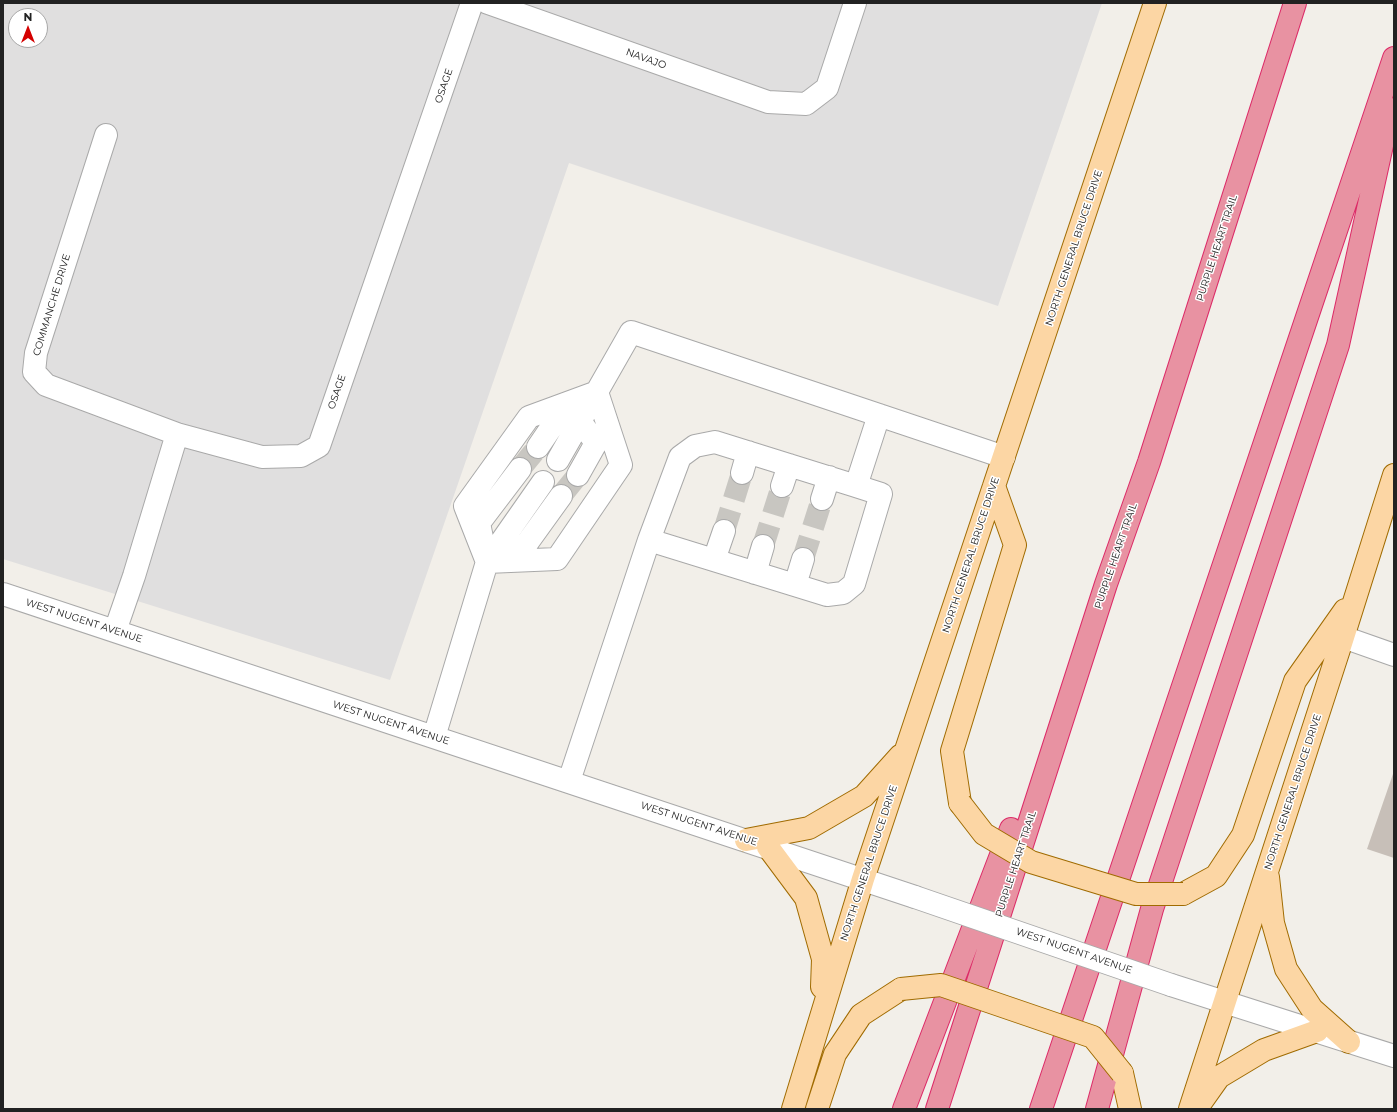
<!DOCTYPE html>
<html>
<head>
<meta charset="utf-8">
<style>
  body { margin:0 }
  #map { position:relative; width:1397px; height:1112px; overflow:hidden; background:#f2efe9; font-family:Montserrat,sans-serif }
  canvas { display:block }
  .frame { position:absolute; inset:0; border:4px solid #222; pointer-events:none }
  .north { position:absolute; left:8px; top:8px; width:40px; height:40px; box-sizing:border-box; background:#fff; border:1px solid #a7a7a7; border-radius:50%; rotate:0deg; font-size:11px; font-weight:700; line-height:16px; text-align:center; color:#222 }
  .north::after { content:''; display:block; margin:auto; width:14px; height:18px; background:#d40000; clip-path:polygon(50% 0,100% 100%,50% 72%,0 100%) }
</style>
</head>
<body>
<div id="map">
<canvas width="1397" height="1112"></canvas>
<div class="frame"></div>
<div class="north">N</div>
</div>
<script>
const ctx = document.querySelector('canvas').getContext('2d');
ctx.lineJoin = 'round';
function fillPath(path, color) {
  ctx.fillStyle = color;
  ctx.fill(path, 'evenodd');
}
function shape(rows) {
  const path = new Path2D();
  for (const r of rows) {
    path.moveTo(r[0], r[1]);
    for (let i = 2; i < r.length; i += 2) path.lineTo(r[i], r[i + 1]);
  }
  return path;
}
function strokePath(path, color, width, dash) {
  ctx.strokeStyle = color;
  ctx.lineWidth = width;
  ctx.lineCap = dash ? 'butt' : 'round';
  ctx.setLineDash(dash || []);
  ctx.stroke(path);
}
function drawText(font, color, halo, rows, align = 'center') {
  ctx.font = font + ' Montserrat,sans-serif';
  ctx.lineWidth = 3;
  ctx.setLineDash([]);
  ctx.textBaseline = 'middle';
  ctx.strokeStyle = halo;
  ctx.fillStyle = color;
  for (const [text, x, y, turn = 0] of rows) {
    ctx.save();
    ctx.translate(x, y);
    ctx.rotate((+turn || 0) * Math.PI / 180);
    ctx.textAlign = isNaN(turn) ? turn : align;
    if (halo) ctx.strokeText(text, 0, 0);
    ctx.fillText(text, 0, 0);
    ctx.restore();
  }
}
const residential = shape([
  [3,3,1102,3,998,306,569,163,390,680,3,559],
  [16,16,40,16,40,40,16,40]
]);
const building = shape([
  [1394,771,1394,858,1367,849]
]);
const minorTunnel = shape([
  [520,469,538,447],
  [561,496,578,475],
  [724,531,742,473],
  [763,546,782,486],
  [803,559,822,499]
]);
const minor = shape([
  [488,3,768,102,806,104,827,88,855,3],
  [106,135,36,353,34,372,46,385,177,434,262,457,301,456,319,446,472,3],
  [597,392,621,465,557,559,487,562,465,506,529,417,597,392],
  [538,447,555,422,580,421],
  [558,460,631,332,1004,457],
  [742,473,748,452],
  [578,475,596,443,580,421],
  [782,486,789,465],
  [822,499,829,477],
  [649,540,680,457,695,446,715,442,856,486],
  [483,543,479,523,520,469],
  [497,557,525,546,561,496],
  [714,560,724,531],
  [755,573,763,546],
  [795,585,803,559],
  [3,594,915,897],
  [115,631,134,576,177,434],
  [1343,637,1394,655],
  [434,737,487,562,543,482],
  [569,781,649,540,827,595,843,593,854,584,881,494,856,486,879,415],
  [1171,985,1394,1056]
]);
const major = shape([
  [960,803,952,751,1015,545,994,486],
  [746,840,809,828,864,796,900,756],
  [768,847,806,898,823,959,822,987],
  [1268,877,1273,923,1286,969,1312,1009,1349,1042],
  [1183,894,1216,876,1243,835,1295,681,1345,610],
  [1122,1073,1130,1109],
  [1197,1108,1219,1077,1264,1050,1317,1031],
  [793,1109,863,879,1155,3],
  [817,1109,835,1054,861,1015,901,989],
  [1190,1109,1343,637,1394,475]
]);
const highway = shape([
  [904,1109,1011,829],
  [937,1109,1106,584,1149,462,1295,3],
  [1041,1109,1394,58],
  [1097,1109,1152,909,1338,345,1390,109]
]);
const minorBridge = shape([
  [915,897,1171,985]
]);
const majorBridge = shape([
  [960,803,984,834,1031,862,1136,894,1183,894],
  [901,989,941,985,1093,1037,1122,1073]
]);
const streetNames = [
  ["NAVAJO",646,59,20],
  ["OSAGE",444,86,-71],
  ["NORTH GENERAL BRUCE DRIVE",1074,248,-72],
  ["PURPLE HEART TRAIL",1217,248,-72],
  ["COMMANCHE DRIVE",52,305,-73],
  ["OSAGE",337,392,-71],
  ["NORTH GENERAL BRUCE DRIVE",971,555,-72],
  ["PURPLE HEART TRAIL",1116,556,-71],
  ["WEST NUGENT AVENUE",84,621,18],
  ["WEST NUGENT AVENUE",391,723,18],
  ["NORTH GENERAL BRUCE DRIVE",1293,792,-72],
  ["WEST NUGENT AVENUE",699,824,18],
  ["NORTH GENERAL BRUCE DRIVE",869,863,-72],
  ["PURPLE HEART TRAIL",1016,864,-72],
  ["WEST NUGENT AVENUE",1074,951,19]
];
fillPath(residential, '#e0dfdf');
fillPath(building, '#c7bfb8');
strokePath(minorTunnel, '#c8c6c1', 22, [22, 11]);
strokePath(minor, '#a9a9a9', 24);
strokePath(major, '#a06b00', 24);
strokePath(highway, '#dc2a67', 24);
strokePath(minor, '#fff', 22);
strokePath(major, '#fcd6a4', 22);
strokePath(highway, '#e892a2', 22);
strokePath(minorBridge, '#a9a9a9', 24, []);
strokePath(majorBridge, '#a06b00', 24, []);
strokePath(minorBridge, '#fff', 22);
strokePath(majorBridge, '#fcd6a4', 22);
drawText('10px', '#222', '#fff', streetNames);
</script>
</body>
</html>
